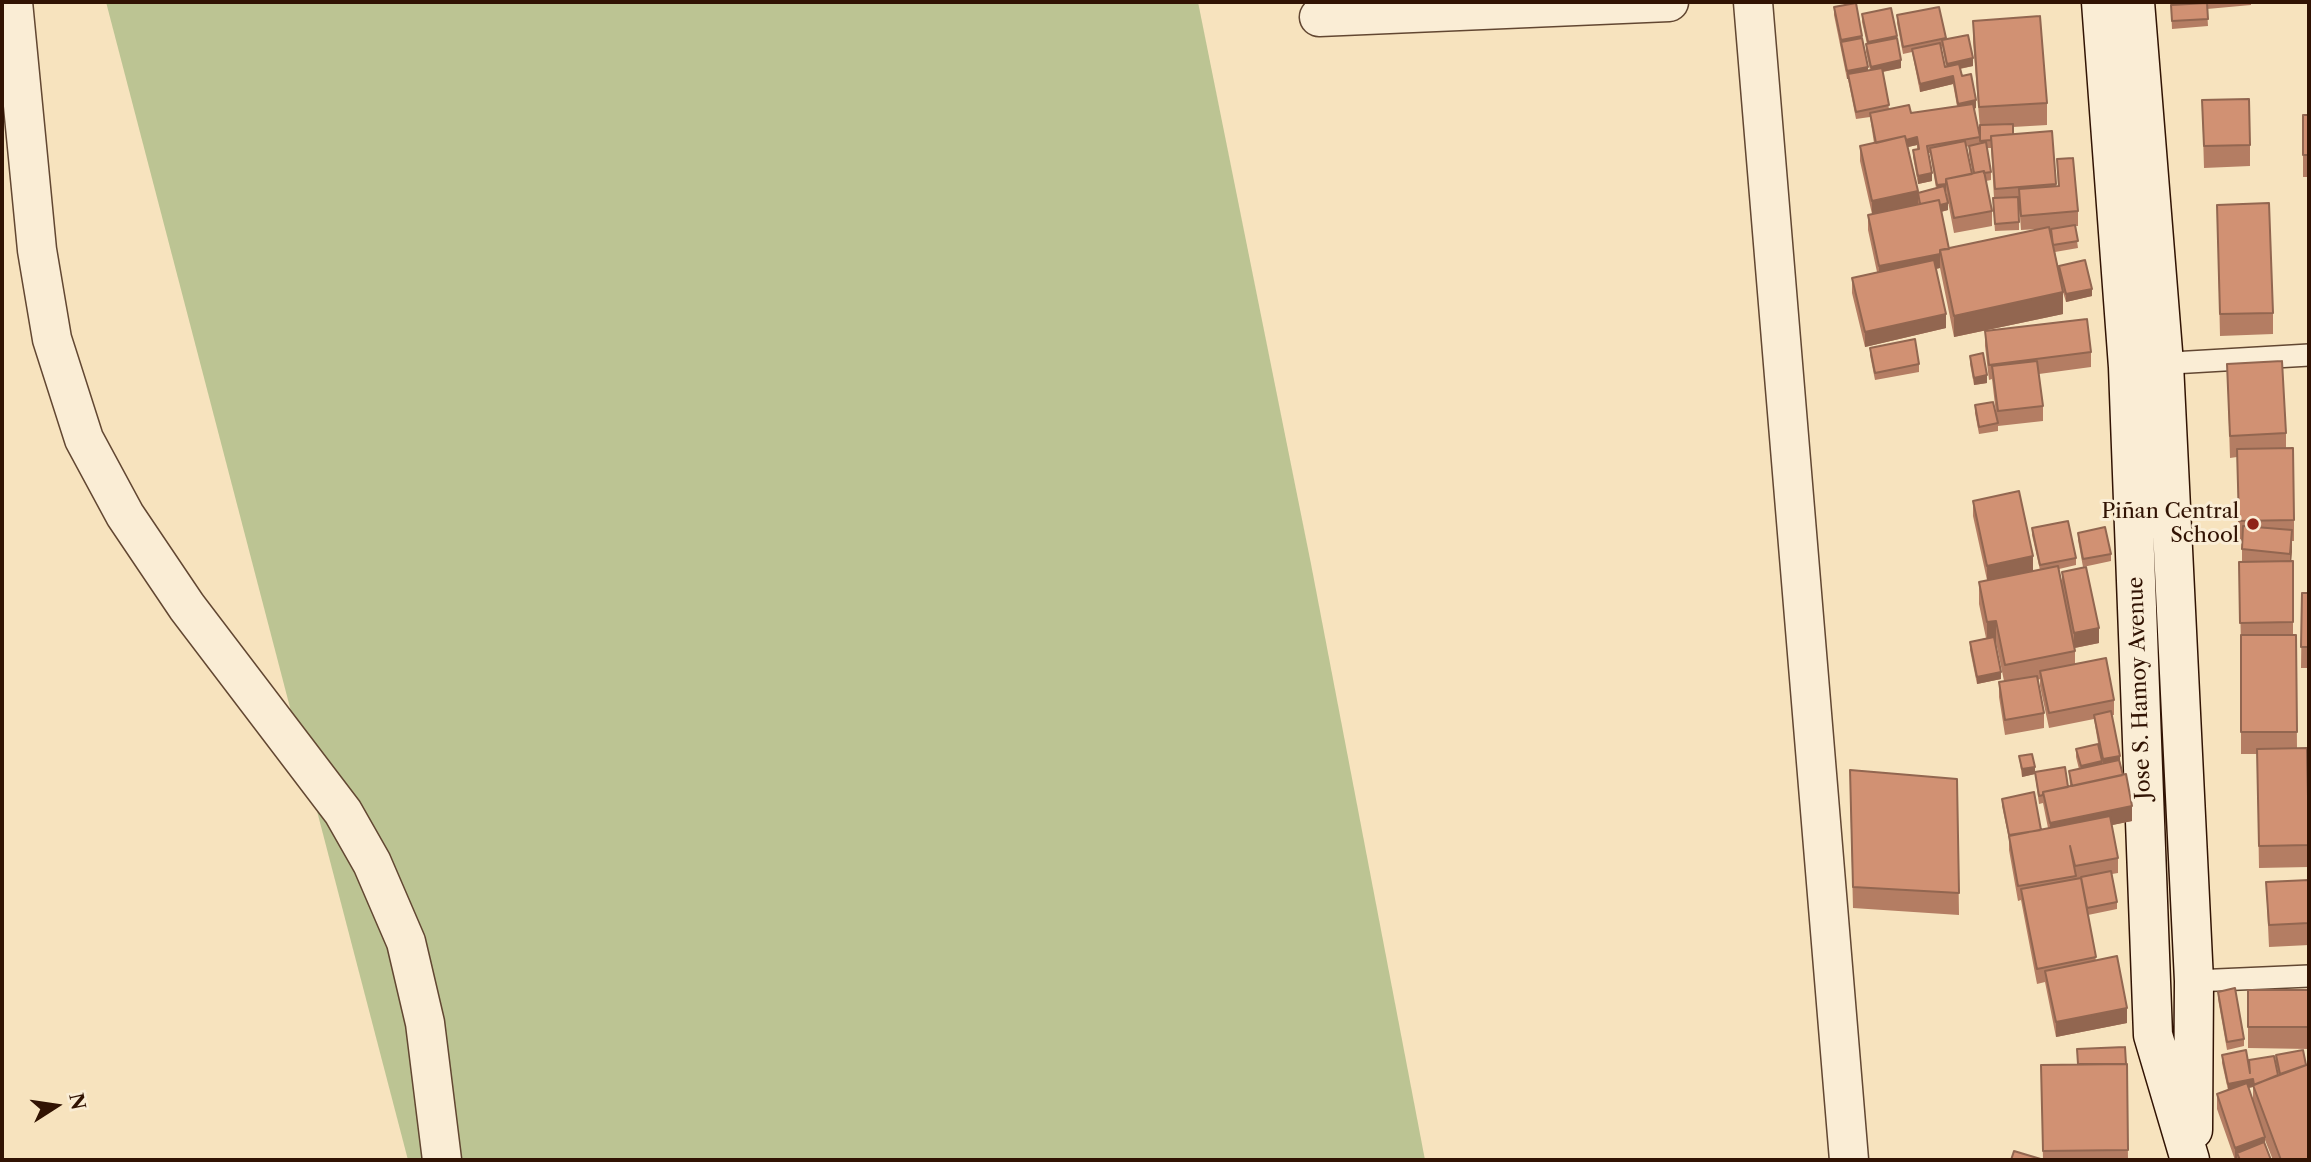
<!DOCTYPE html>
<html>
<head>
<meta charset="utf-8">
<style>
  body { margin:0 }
  #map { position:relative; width:2311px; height:1162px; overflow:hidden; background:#f7e3be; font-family:"Libre Caslon Text",serif }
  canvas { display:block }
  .frame { position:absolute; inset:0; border:4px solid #311303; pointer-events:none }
  .north { position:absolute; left:21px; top:1071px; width:70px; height:70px; -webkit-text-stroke:5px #faedd5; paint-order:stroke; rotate:78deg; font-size:19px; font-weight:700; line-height:28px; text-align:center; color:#311303 }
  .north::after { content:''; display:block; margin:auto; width:24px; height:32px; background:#311303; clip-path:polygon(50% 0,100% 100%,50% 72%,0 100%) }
</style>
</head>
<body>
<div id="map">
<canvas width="2311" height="1162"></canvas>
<div class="frame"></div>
<div class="north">N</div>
</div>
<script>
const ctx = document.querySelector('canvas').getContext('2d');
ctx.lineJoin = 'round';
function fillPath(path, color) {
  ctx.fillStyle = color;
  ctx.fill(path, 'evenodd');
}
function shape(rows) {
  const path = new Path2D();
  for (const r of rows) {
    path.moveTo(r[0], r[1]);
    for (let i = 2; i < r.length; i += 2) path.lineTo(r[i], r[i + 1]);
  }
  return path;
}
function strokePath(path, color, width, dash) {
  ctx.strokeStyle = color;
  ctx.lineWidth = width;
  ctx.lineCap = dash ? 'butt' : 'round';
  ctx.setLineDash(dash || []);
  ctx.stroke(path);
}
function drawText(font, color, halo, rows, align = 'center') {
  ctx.font = font + ' "Libre Caslon Text",serif';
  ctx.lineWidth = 6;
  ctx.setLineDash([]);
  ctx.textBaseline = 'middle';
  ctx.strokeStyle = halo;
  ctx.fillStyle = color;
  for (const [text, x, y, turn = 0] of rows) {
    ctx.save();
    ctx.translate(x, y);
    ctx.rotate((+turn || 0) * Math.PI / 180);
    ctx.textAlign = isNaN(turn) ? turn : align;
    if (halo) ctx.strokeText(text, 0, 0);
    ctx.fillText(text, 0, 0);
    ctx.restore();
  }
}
const green = shape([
  [106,2,1198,2,1311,564,1425,1160,408,1160]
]);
const lane = shape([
  [2155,364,2309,355],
  [2194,981,2309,976]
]);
const street = shape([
  [13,2,37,250,52,339,84,439,125,515,187,607,343,812,372,863,406,942,425,1023,442,1160],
  [1753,2,1849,1160],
  [1319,17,1669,2]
]);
const secondary = shape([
  [2101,2,2128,367,2153,1035,2190,1160],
  [2135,2,2164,364,2194,981,2193,1130]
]);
const wall = shape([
  [2197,2,2251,2,2251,5,2207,9,2208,26,2172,29,2171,5,2198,3],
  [1834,7,1862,36,1868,70,1870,70,1866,52,1866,44,1867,44,1862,22,1862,14,1901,68,1883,72,1889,109,1911,113,1957,106,1953,84,1920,92,1912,52,1903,54,1897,23,1897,15,1946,38,1946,40,1973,66,1960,69,1962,76,1976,108,1974,109,1980,137,1980,144,1980,129,1973,42,1973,21,2047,103,2047,125,2013,127,2013,134,2052,131,2056,186,2058,186,2057,159,2078,211,2078,226,2075,226,2078,248,2055,252,2059,272,2059,266,2092,296,2066,302,2063,292,2063,314,1954,337,1940,268,1936,269,1946,328,1865,347,1852,293,1852,278,1877,272,1868,230,1868,215,1872,214,1860,161,1860,146,1874,143,1870,117,1856,119,1848,79,1847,79,1834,15],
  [1942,46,1946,66,1945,67,1941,47],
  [1917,145,1917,149,1913,150,1913,157,1918,184,1932,181,1928,153,1930,153,1936,188,1918,193,1908,147],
  [1969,146,1969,154,1973,174,1972,174,1966,147],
  [1987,148,1991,148,1994,198,1993,206,1995,231,2019,230,2019,202,2021,230,2038,229,1949,249,1941,212,1948,210,1945,191,1946,191,1954,233,1992,226,1992,211,1986,181,1991,180,1991,172],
  [2049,228,2058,228,2051,234],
  [2202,100,2250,145,2250,166,2204,168],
  [2303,115,2309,115,2309,177,2303,177],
  [2217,205,2273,313,2273,334,2220,336],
  [1985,331,2091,352,2091,367,2039,374,2043,406,2043,421,1998,426,1998,425,1998,431,1979,434,1975,413,1975,405,1997,422,1992,379,1989,380,1985,346],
  [1870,348,1919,364,1919,372,1875,380,1870,355],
  [1970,356,1987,383,1974,385,1970,364],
  [2227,364,2286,433,2286,448,2294,520,2294,541,2292,541,2291,561,2293,561,2293,635,2296,635,2297,749,2309,845,2309,867,2259,868,2257,754,2241,754,2241,644,2239,562,2242,562,2242,542,2239,543,2237,457,2230,458],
  [1973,501,2033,571,2010,576,2040,570,2032,535,2032,528,2076,558,2076,565,2059,569,2062,583,2062,572,2099,643,2075,648,2075,664,2114,700,2114,715,2111,715,2120,761,2132,821,2112,825,2118,858,2118,873,2112,874,2117,902,2117,909,2088,915,2096,961,2127,1023,2056,1037,2045,982,2037,984,2021,900,2018,901,2009,850,2009,839,2002,806,2002,799,2041,830,2048,828,2043,803,2039,804,2035,774,2022,777,2019,756,2035,772,2068,787,2070,786,2069,771,2079,769,2076,757,2076,749,2099,749,2094,719,2049,728,2040,686,2040,679,2038,680,2044,713,2044,728,2005,735,1999,697,1999,682,2004,681,1996,642,2001,679,1977,684,1970,650,1970,642,1986,638,1979,604,1979,582,1987,580,1973,516],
  [2078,533,2111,554,2111,561,2083,567,2078,540],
  [2302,593,2309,593,2309,668,2301,668],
  [1957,779,1959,915,1853,908,1850,791],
  [2309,880,2309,945,2269,947,2266,882],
  [2248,990,2309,990,2309,1049,2248,1048],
  [2218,992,2244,1039,2244,1046,2227,1050,2218,999],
  [2222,1055,2250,1069,2278,1075,2279,1075,2276,1063,2276,1055,2309,1160,2273,1160,2265,1140,2265,1145,2271,1160,2235,1160,2217,1109,2217,1094,2228,1090,2222,1063],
  [2253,1087,2253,1100,2248,1088],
  [2041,1065,2127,1074,2128,1160,2011,1160,2043,1160]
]);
const shadedWall = shape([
  [1897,36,1897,43,1868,50,1868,42],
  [1973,58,1973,66,1947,71,1947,64],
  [1901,60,1901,68,1871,74,1871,67],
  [1868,67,1868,75,1848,74,1848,79,1847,79,1847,71],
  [1953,76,1953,84,1920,92,1920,84],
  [1976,100,1976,108,1958,112,1958,104],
  [1917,137,1917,145,1877,154,1877,146],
  [1932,173,1932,181,1918,184,1918,176],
  [1946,184,1946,191,1937,193,1937,185],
  [1918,191,1918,206,1872,216,1872,201],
  [1948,203,1948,210,1921,217,1921,209],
  [1940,254,1940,268,1879,281,1879,266],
  [2092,289,2092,296,2066,302,2066,294],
  [2063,292,2063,314,1954,337,1954,316],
  [1946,314,1946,328,1865,347,1865,332],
  [1987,375,1987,383,1974,385,1974,378],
  [2292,530,2292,552,2290,575,2290,554],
  [2033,556,2033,571,1987,581,1987,566],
  [1996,621,1996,642,1987,644,1987,622],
  [2099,628,2099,643,2074,648,2074,633],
  [2001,672,2001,679,1977,684,1977,677],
  [2120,756,2120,763,2103,767,2103,759],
  [2102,761,2102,769,2081,774,2081,766],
  [2035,767,2035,774,2022,777,2022,769],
  [2132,806,2132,821,2050,838,2050,823],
  [2127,1008,2127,1023,2056,1037,2056,1022],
  [2253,1079,2253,1087,2228,1092,2228,1084],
  [2265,1137,2265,1152,2237,1153,2237,1160,2235,1160,2235,1148]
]);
const building = shape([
  [1856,3,1862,36,1841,40,1834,7,1856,3],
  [2207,3,2208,19,2172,21,2171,5,2207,3],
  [1939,7,1946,38,1903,47,1897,15,1939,7],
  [1891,8,1897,36,1868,42,1862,14,1891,8],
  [2040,16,2047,103,1979,107,1973,21,2040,16],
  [1968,35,1973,58,1947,64,1942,40,1968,35],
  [1862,38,1868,67,1847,71,1841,42,1862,38],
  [1897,38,1901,60,1871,67,1866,44,1897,38],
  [1940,43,1945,67,1959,64,1962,76,1971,74,1976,100,1958,104,1953,76,1920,84,1912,49,1940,43],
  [1882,68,1889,105,1856,112,1848,74,1882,68],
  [2249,99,2250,145,2204,146,2202,100,2249,99],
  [1973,104,1980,137,1927,146,1932,173,1918,176,1913,150,1919,149,1917,137,1906,140,1905,136,1876,143,1870,113,1909,105,1911,113,1973,104],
  [2303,115,2309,115,2309,155,2303,155,2303,115],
  [2013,124,2013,134,1991,136,1991,140,1980,141,1980,125,2013,124],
  [2052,131,2056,184,1995,189,1991,136,2052,131],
  [1905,136,1918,191,1872,201,1860,146,1905,136],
  [1965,141,1972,174,1946,179,1946,184,1937,185,1930,148,1965,141],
  [1986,142,1991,172,1984,173,1984,171,1974,173,1969,146,1986,142],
  [2073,158,2078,211,2021,216,2019,189,2059,186,2057,159,2073,158],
  [1984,171,1992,211,1954,218,1946,179,1984,171],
  [1944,186,1948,203,1940,205,1939,200,1920,204,1918,193,1944,186],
  [2018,197,2019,222,1995,224,1993,198,2018,197],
  [1939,200,1949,249,1940,250,1940,254,1879,266,1868,215,1939,200],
  [2269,203,2273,313,2220,314,2217,205,2269,203],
  [2075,225,2078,241,2053,245,2051,229,2075,225],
  [2049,227,2063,292,1954,316,1940,250,2049,227],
  [1934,260,1946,314,1865,332,1852,278,1934,260],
  [2085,260,2092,289,2066,294,2059,266,2085,260],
  [2087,319,2091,352,1989,365,1985,331,2087,319],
  [1915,339,1919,364,1875,373,1870,348,1915,339],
  [1983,353,1987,375,1974,378,1970,356,1983,353],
  [2037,361,2043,406,1998,411,1992,366,2037,361],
  [2282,361,2286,433,2230,436,2227,364,2282,361],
  [1993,402,1998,423,1979,427,1975,405,1993,402],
  [2293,448,2294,520,2239,521,2237,449,2293,448],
  [2019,491,2033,556,1987,566,1973,501,2019,491],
  [2068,521,2076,558,2040,565,2032,528,2068,521],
  [2243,526,2292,530,2290,554,2242,549,2243,526],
  [2105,527,2111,554,2083,559,2078,533,2105,527],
  [2293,561,2293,622,2240,623,2239,562,2293,561],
  [2058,566,2075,651,2005,665,1996,621,1987,622,1979,582,2058,566],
  [2086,567,2099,628,2074,633,2062,572,2086,567],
  [2302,593,2309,593,2309,647,2301,647,2302,593],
  [2241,635,2296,635,2297,732,2241,732,2241,635],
  [1994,637,2001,672,1977,677,1970,642,1994,637],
  [2106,658,2114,700,2049,713,2040,671,2106,658],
  [2037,676,2044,713,2005,720,1999,682,2037,676],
  [2111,711,2120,756,2103,759,2094,715,2111,711],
  [2098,744,2102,761,2081,766,2076,749,2098,744],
  [2307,748,2309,845,2259,846,2257,749,2307,748],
  [2032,754,2035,767,2022,769,2019,756,2032,754],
  [2119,760,2123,775,2072,786,2069,771,2119,760],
  [2065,767,2068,787,2043,792,2043,795,2039,796,2035,772,2065,767],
  [1850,770,1957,779,1959,893,1853,887,1850,770],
  [2126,774,2132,806,2050,823,2043,792,2126,774],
  [2034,792,2041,830,2009,835,2002,799,2034,792],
  [2110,816,2118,858,2075,866,2070,846,2076,876,2018,886,2009,836,2110,816],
  [2111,871,2117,902,2087,908,2081,877,2111,871],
  [2081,878,2096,957,2037,969,2021,889,2081,878],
  [2309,880,2309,923,2269,925,2266,882,2309,880],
  [2117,956,2127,1008,2056,1022,2045,971,2117,956],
  [2235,988,2244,1039,2227,1042,2218,992,2235,988],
  [2248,990,2309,990,2309,1027,2248,1027,2248,990],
  [2125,1047,2126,1064,2078,1064,2077,1049,2125,1047],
  [2246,1050,2250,1073,2249,1060,2274,1056,2278,1075,2254,1085,2253,1079,2228,1084,2222,1055,2246,1050],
  [2303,1050,2306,1065,2280,1074,2276,1055,2303,1050],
  [2127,1064,2128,1150,2043,1151,2041,1065,2127,1064],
  [2309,1064,2309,1160,2281,1160,2253,1085,2309,1064],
  [2247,1083,2265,1137,2235,1148,2217,1094,2247,1083],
  [2264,1142,2271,1160,2240,1160,2237,1153,2264,1142],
  [2014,1151,2044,1160,2011,1160,2014,1151]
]);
const markers = [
  [2253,524,7,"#8f2418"]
];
const poiNames = [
  ["Piñan Central",2239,512],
  ["School",2239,536]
];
const streetNames = [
  ["Jose S. Hamoy Avenue",2140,688,-92]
];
fillPath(green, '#bcc493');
strokePath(lane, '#624732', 24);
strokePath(street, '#624732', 41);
strokePath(secondary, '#311303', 41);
strokePath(lane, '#faedd5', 21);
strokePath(street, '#faedd5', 38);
strokePath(secondary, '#faedd5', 38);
fillPath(wall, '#b47d63');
fillPath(shadedWall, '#926650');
fillPath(building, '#d19173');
strokePath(building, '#926650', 2);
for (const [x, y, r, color] of markers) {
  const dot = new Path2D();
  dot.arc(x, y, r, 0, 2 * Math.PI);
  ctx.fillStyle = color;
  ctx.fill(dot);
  strokePath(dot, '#faedd5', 2.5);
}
drawText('21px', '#311303', '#faedd5', poiNames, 'right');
drawText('21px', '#311303', '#faedd5', streetNames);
</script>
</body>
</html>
